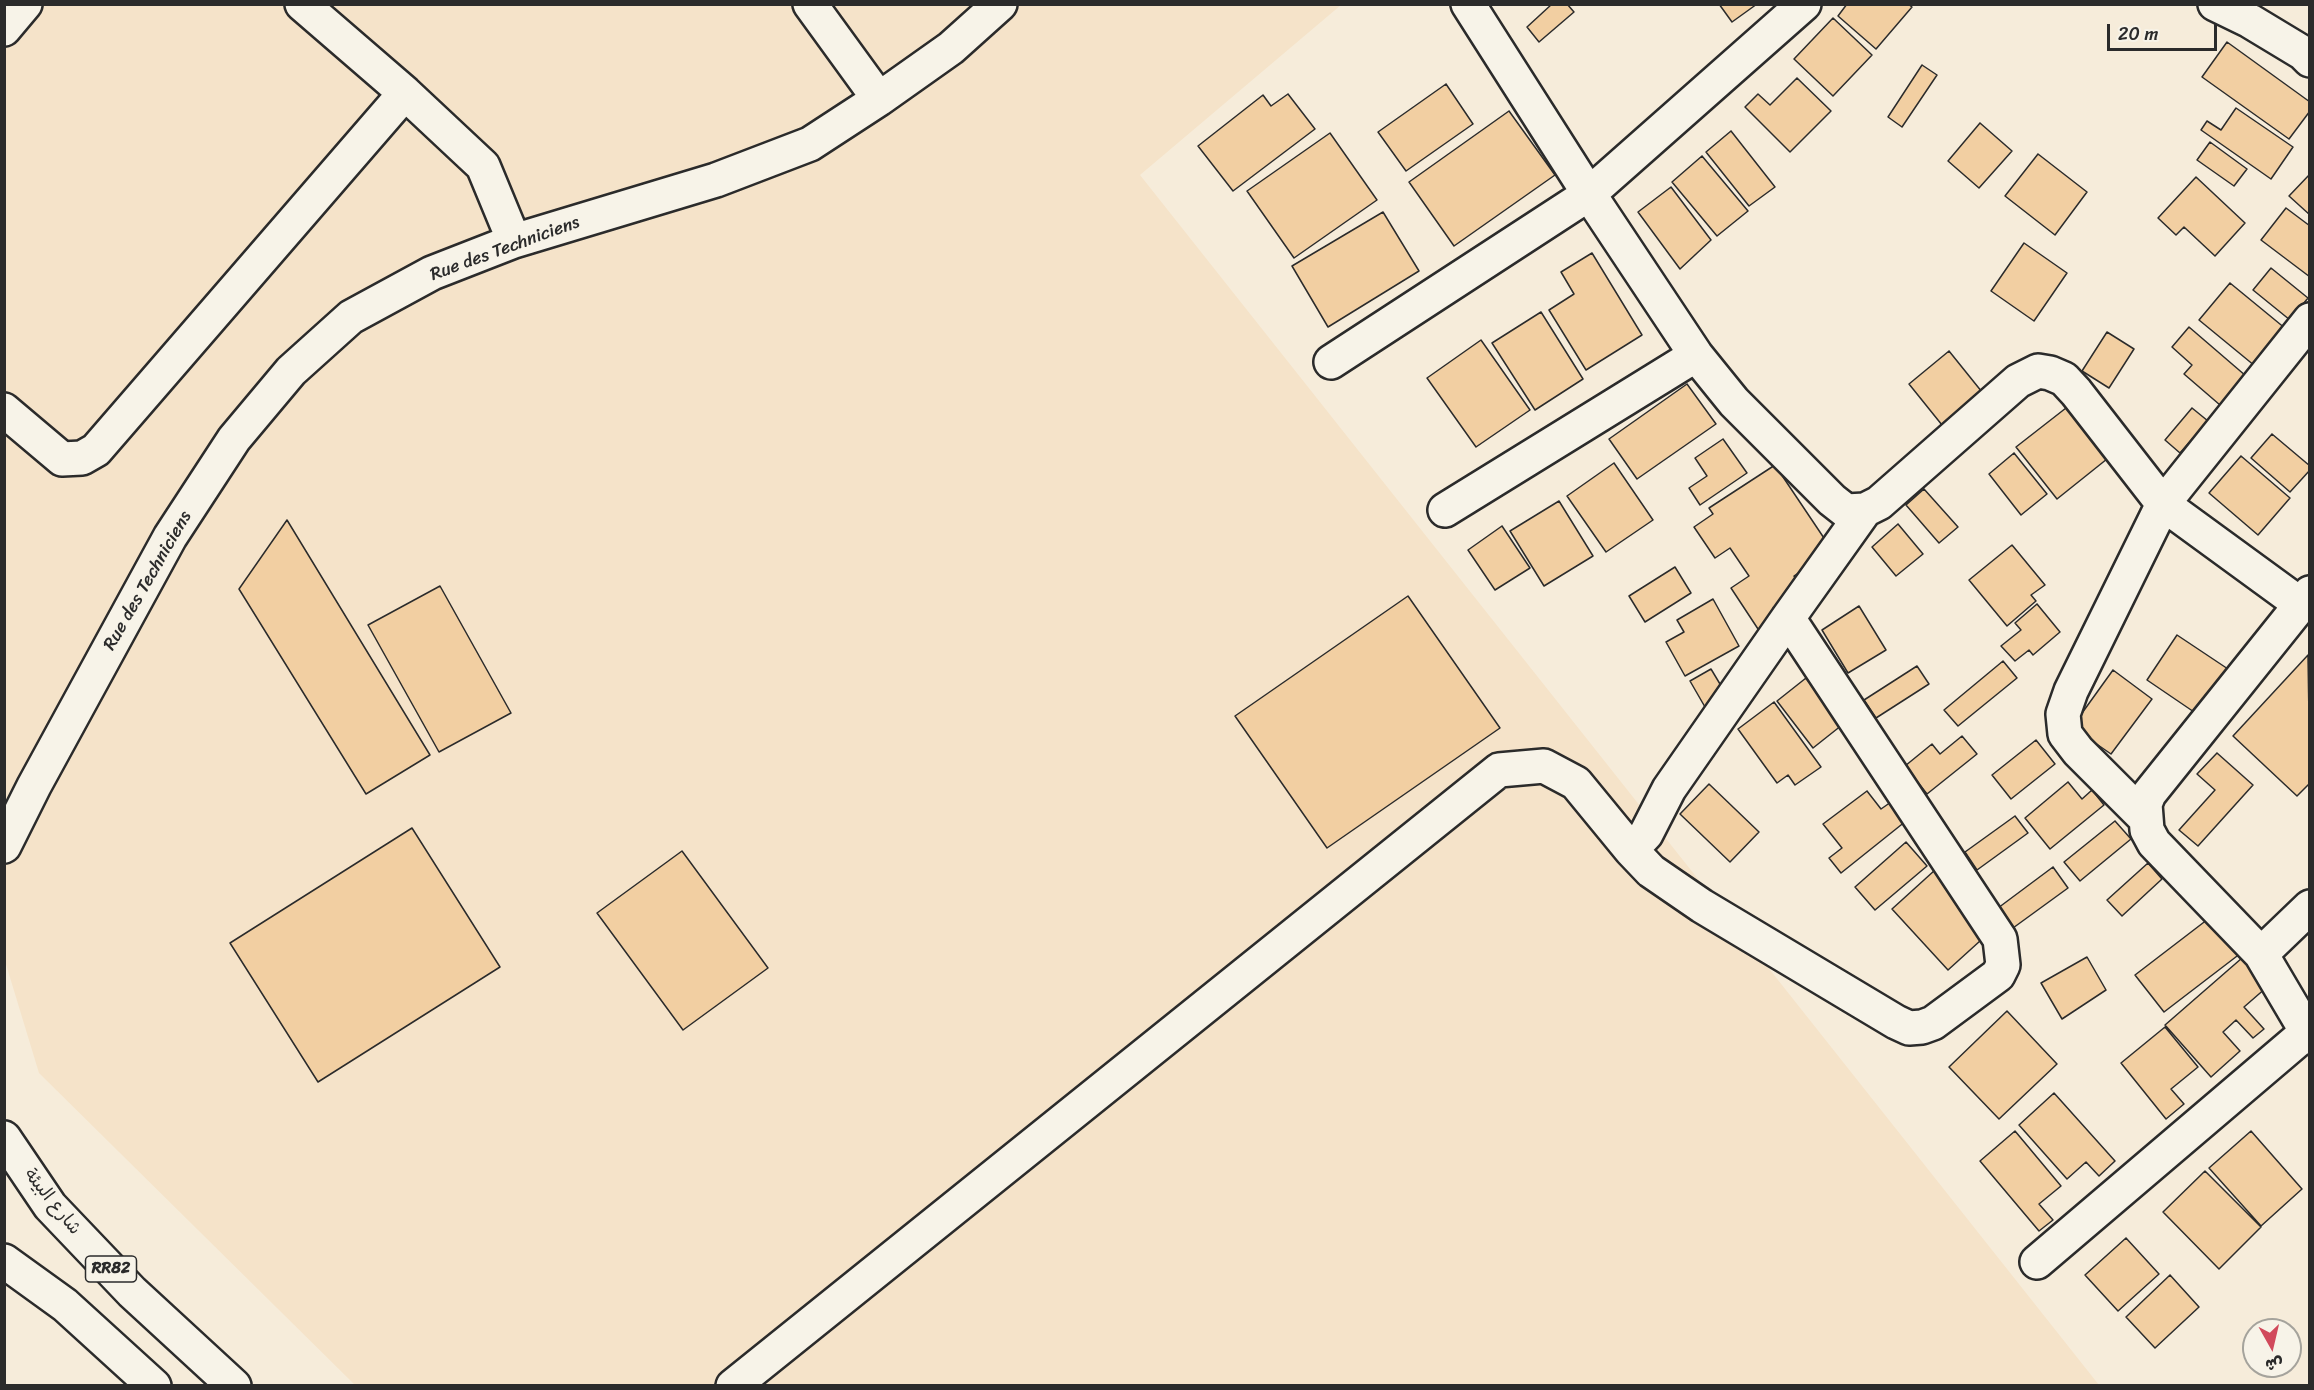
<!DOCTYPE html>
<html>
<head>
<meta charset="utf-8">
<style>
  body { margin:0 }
  #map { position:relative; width:2314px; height:1390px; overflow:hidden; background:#f6ecda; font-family:Sriracha,"Playpen Sans Arabic",sans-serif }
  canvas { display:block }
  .frame { position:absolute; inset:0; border:6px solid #2b2b2b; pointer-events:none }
  .north { position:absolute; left:2242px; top:1318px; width:60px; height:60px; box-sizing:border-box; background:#f7f3e8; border:2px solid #a5a39c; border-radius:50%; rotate:172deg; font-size:16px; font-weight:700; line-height:24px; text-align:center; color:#2b2b2b }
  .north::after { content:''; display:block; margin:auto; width:21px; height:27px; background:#d1495b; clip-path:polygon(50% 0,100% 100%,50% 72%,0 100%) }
  .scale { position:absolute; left:2107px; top:24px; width:110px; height:27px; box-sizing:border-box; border:3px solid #2b2b2b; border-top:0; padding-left:8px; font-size:18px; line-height:21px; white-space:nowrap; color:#2b2b2b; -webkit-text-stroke:4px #f7f3e8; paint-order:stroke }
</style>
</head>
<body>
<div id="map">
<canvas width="2314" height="1390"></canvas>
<div class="frame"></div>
<div class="north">ش</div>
<div class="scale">20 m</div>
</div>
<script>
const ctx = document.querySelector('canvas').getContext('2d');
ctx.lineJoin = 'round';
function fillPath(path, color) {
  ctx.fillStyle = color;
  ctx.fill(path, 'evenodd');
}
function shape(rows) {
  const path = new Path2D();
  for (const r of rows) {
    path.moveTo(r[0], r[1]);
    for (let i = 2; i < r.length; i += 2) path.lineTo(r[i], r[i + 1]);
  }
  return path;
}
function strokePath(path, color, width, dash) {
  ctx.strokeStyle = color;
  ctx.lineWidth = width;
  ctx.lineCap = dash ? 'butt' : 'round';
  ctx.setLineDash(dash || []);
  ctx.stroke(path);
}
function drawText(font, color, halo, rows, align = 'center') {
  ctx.font = font + ' Sriracha,"Playpen Sans Arabic",sans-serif';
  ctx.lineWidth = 5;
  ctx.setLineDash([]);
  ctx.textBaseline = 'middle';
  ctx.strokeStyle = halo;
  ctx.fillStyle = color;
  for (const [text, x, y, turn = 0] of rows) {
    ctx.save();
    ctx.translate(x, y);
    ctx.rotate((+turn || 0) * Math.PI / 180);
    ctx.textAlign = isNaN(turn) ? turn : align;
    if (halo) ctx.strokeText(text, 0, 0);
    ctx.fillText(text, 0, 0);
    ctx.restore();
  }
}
const built = shape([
  [4,5,1341,5,1140,175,2099,1385,355,1385,39,1073,5,961]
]);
const building = shape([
  [1567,4,1574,12,1539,42,1527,27,1552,4,1567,4],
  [1719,4,1757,4,1732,22,1719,4],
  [1847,4,1908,4,1912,7,1876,49,1838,16,1847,4],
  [1833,18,1872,55,1833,96,1794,59,1833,18],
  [2227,42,2310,102,2310,111,2289,139,2202,77,2227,42],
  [1922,65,1937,75,1902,127,1888,117,1922,65],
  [1797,78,1831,111,1790,152,1745,107,1758,94,1770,105,1797,78],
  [1446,84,1473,124,1406,171,1378,132,1446,84],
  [1288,94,1315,129,1233,191,1198,146,1263,95,1271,106,1288,94],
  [2236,108,2293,147,2271,179,2201,130,2207,121,2221,130,2236,108],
  [1509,111,1555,175,1454,246,1409,182,1509,111],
  [1980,123,2012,151,1979,188,1948,161,1980,123],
  [1731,131,1775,187,1749,206,1706,152,1731,131],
  [1330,133,1377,200,1294,258,1247,191,1330,133],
  [2210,142,2247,169,2234,186,2197,160,2210,142],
  [2038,154,2087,192,2055,235,2005,196,2038,154],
  [1702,156,1748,211,1717,236,1672,182,1702,156],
  [2310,174,2310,215,2289,196,2310,174],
  [2196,177,2245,223,2215,256,2184,227,2176,235,2158,218,2196,177],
  [1671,187,1711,240,1680,269,1638,212,1671,187],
  [2286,208,2310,226,2310,277,2261,240,2286,208],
  [1383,212,1419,271,1328,327,1292,266,1383,212],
  [2024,243,2067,273,2034,321,1991,291,2024,243],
  [1592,253,1642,335,1586,370,1549,310,1574,294,1561,272,1592,253],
  [2271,268,2308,298,2290,320,2253,290,2271,268],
  [2230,283,2286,329,2255,366,2199,320,2230,283],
  [1541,312,1583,379,1535,410,1492,343,1541,312],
  [2189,327,2246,376,2220,405,2184,374,2192,365,2172,347,2189,327],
  [2107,332,2134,349,2109,388,2082,371,2107,332],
  [1481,340,1530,410,1476,447,1427,378,1481,340],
  [1949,351,1982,392,1942,425,1909,384,1949,351],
  [1687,384,1716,424,1637,479,1609,439,1687,384],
  [2066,408,2107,459,2057,499,2016,447,2066,408],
  [2192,408,2208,421,2180,453,2165,440,2192,408],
  [2272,434,2310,466,2310,470,2290,492,2251,458,2272,434],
  [1723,439,1747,473,1700,505,1689,488,1707,476,1695,458,1723,439],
  [2014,453,2047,494,2021,515,1989,474,2014,453],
  [2241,456,2290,498,2258,535,2209,493,2241,456],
  [1614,463,1653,520,1606,552,1567,496,1614,463],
  [1775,465,1832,550,1794,576,1802,588,1760,632,1731,588,1749,576,1730,548,1715,558,1694,527,1713,514,1709,508,1775,465],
  [1924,489,1958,527,1939,543,1906,505,1924,489],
  [1559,501,1593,556,1544,586,1510,531,1559,501],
  [287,520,430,755,366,794,239,589,287,520],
  [1898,524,1923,554,1896,576,1872,547,1898,524],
  [1502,526,1530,568,1495,590,1468,550,1502,526],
  [2012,545,2045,585,2031,595,2036,601,2007,626,1969,580,2012,545],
  [1675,567,1691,593,1645,622,1629,596,1675,567],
  [440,586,511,713,439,752,368,625,440,586],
  [1408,596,1500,728,1327,848,1235,716,1408,596],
  [1713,599,1739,646,1685,676,1666,642,1684,632,1677,620,1713,599],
  [2037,604,2060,632,2033,655,2029,650,2015,661,2001,646,2021,630,2015,623,2037,604],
  [1859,606,1886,650,1848,673,1822,630,1859,606],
  [2177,635,2228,669,2197,714,2147,680,2177,635],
  [2308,655,2310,783,2297,796,2233,736,2308,655],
  [2003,661,2017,678,1958,726,1944,710,2003,661],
  [1917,666,1929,684,1876,718,1864,700,1917,666],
  [1711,669,1726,694,1705,707,1690,681,1711,669],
  [2113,670,2152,699,2111,754,2072,727,2113,670],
  [1806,678,1842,725,1813,748,1777,701,1806,678],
  [1774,702,1821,767,1795,785,1788,775,1777,783,1738,729,1774,702],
  [1962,736,1977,754,1927,794,1905,766,1932,744,1940,754,1962,736],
  [2036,740,2055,764,2011,799,1992,775,2036,740],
  [2217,753,2253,785,2198,846,2179,830,2215,790,2197,774,2217,753],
  [2068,782,2082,799,2092,790,2104,805,2050,849,2025,818,2068,782],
  [1709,784,1759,832,1730,862,1680,814,1709,784],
  [1867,791,1881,809,1891,802,1906,821,1841,873,1829,858,1842,848,1823,824,1867,791],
  [2015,816,2028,833,1977,870,1965,852,2015,816],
  [2115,821,2131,839,2080,881,2064,862,2115,821],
  [412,828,500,967,318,1082,230,943,412,828],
  [1906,842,1927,866,1875,910,1855,887,1906,842],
  [682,851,768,968,683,1030,597,913,682,851],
  [2148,863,2162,879,2122,916,2107,900,2148,863],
  [2053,867,2068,888,2013,928,1998,908,2053,867],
  [1935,870,1991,931,1948,970,1892,909,1935,870],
  [2212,916,2241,953,2164,1012,2135,975,2212,916],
  [2087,957,2106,990,2062,1019,2041,983,2087,957],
  [2242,958,2267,987,2244,1007,2264,1029,2253,1038,2236,1020,2223,1032,2240,1051,2211,1077,2165,1025,2242,958],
  [2007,1011,2057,1064,1999,1119,1949,1067,2007,1011],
  [2165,1027,2198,1067,2171,1089,2184,1104,2166,1119,2121,1063,2165,1027],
  [2054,1093,2115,1161,2099,1176,2086,1162,2067,1179,2019,1125,2054,1093],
  [2015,1131,2061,1186,2039,1204,2053,1220,2039,1231,1980,1161,2015,1131],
  [2251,1131,2302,1189,2261,1226,2209,1168,2251,1131],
  [2205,1171,2261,1227,2219,1269,2163,1212,2205,1171],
  [2126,1238,2159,1274,2118,1311,2085,1275,2126,1238],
  [2170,1275,2199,1307,2155,1348,2126,1317,2170,1275]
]);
const minor = shape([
  [302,4,405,93,483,166,514,241],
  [810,4,879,99],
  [1804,4,1589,194,1696,355,1734,402,1832,500,1846,511,1865,510,1879,503,2018,381,2038,371,2050,373,2064,379,2076,392,2163,504,2300,604],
  [2215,4,2250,21,2303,53,2310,60],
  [4,29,25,4],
  [1331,362,1589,194,1468,4],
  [4,410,62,459,82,458,96,450,405,93],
  [1445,510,1696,355],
  [2310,593,2149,794,2145,804,2147,830,2154,843,2261,954,2310,1037],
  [1788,618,2000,939,2003,965,1998,975,1933,1023,1922,1027,1909,1028,1896,1022,1702,906,1651,871,1631,850,1646,834,1669,789,1788,618,1865,510],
  [2145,818,2078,751,2065,734,2063,714,2071,691,2163,504,2310,320],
  [4,846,34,786,170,537,234,439,291,371,351,317,432,273,514,241,716,180,810,144,879,99,951,48,1000,4],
  [2261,954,2310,907],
  [2037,1262,2307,1032],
  [733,1386,1499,770,1544,766,1576,783,1631,850]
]);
const highway = shape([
  [4,1138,50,1206,132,1292,234,1386],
  [4,1261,65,1305,154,1386]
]);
const shields = [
  [111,1269,51]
];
const shieldNames = [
  ["RR82",111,1269]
];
const streetNames = [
  ["Rue des Techniciens",505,249,-20],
  ["Rue des Techniciens",148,581,-60],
  ["شارع البيئة",52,1202,51]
];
fillPath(built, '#f5e3c9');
fillPath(building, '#f2cfa2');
strokePath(building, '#2b2b2b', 1.5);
strokePath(minor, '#2b2b2b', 38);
strokePath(highway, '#2b2b2b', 38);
strokePath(minor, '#f7f3e8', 33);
strokePath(highway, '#f7f3e8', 33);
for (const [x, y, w] of shields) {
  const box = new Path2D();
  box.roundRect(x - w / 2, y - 13, w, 26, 4.5);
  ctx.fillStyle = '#f7f3e8';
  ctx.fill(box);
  strokePath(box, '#2b2b2b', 1.5);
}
drawText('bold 16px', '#2b2b2b', null, shieldNames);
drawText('18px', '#2b2b2b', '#f7f3e8', streetNames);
</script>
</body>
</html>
